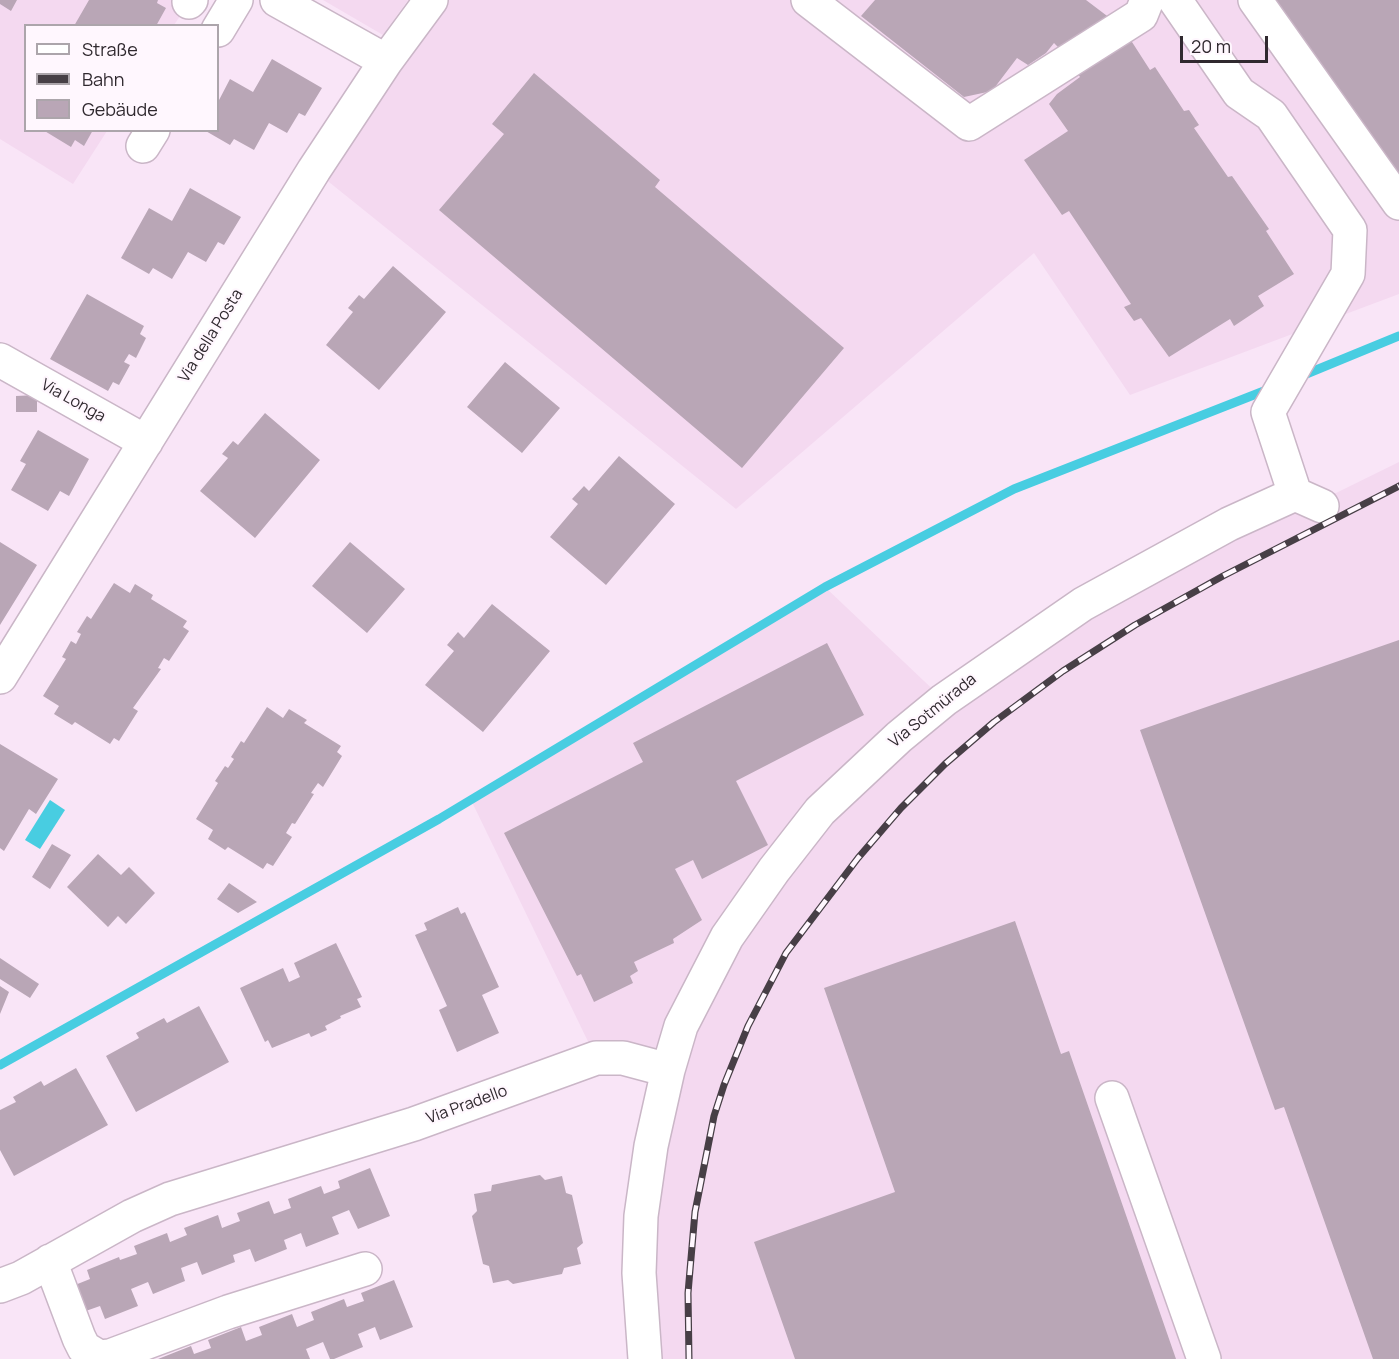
<!DOCTYPE html>
<html>
<head>
<meta charset="utf-8">
<style>
  body { margin:0 }
  #map { position:relative; width:1399px; height:1359px; overflow:hidden; background:#f9e5f7; font-family:Manrope,sans-serif }
  canvas { display:block }
  .legend { position:absolute; left:24px; top:24px; width:195px; height:108px; box-sizing:border-box; background:#fff7fe; border:2px solid #aca5ab; margin:0; padding:8px 10px; list-style:none; font-size:18px; color:#30292f }
  .legend li { display:flex; align-items:center; gap:12px; height:30px }
  .legend b { width:30px; border:2px solid #aca5ab }
  .scale { position:absolute; left:1180px; top:36px; width:88px; height:27px; box-sizing:border-box; border:3px solid #30292f; border-top:0; padding-left:8px; font-size:18px; line-height:21px; white-space:nowrap; color:#30292f; -webkit-text-stroke:4px #fff7fe; paint-order:stroke }
</style>
</head>
<body>
<div id="map">
<canvas width="1399" height="1359"></canvas>
<ul class="legend">
<li><b style="height:8px;background:#fff"></b>Straße</li>
<li><b style="height:8px;background:#473f46"></b>Bahn</li>
<li><b style="height:16px;background:#b9a6b6"></b>Gebäude</li>
</ul>
<div class="scale">20 m</div>
</div>
<script>
const ctx = document.querySelector('canvas').getContext('2d');
ctx.lineJoin = 'round';
function fillPath(path, color) {
  ctx.fillStyle = color;
  ctx.fill(path, 'evenodd');
}
function shape(rows) {
  const path = new Path2D();
  for (const r of rows) {
    path.moveTo(r[0], r[1]);
    for (let i = 2; i < r.length; i += 2) path.lineTo(r[i], r[i + 1]);
  }
  return path;
}
function strokePath(path, color, width, dash) {
  ctx.strokeStyle = color;
  ctx.lineWidth = width;
  ctx.lineCap = dash ? 'butt' : 'round';
  ctx.setLineDash(dash || []);
  ctx.stroke(path);
}
function drawText(font, color, halo, rows, align = 'center') {
  ctx.font = font + ' Manrope,sans-serif';
  ctx.lineWidth = 4.5;
  ctx.setLineDash([]);
  ctx.textBaseline = 'middle';
  ctx.strokeStyle = halo;
  ctx.fillStyle = color;
  for (const [text, x, y, turn = 0] of rows) {
    ctx.save();
    ctx.translate(x, y);
    ctx.rotate((+turn || 0) * Math.PI / 180);
    ctx.textAlign = isNaN(turn) ? turn : align;
    if (halo) ctx.strokeText(text, 0, 0);
    ctx.fillText(text, 0, 0);
    ctx.restore();
  }
}
const built = shape([
  [0,0,181,0,184,10,174,25,26,26,26,130,107,131,73,184,0,139],
  [323,0,408,0,383,35],
  [448,0,1399,0,1399,294,1130,395,1034,253,736,509,314,170,399,68],
  [1399,462,1399,1359,662,1359,655,1315,654,1206,675,1072,711,983,825,821,1021,655,1282,511,1336,493],
  [825,587,944,700,820,811,668,1070,596,1058,471,800]
]);
const water = shape([
  [50,800,65,810,40,849,25,840]
]);
const stream = shape([
  [1299,377,1399,336],
  [0,1065,439,819,825,587,1014,489,1269,389]
]);
const building = shape([
  [0,0,17,0,11,11,0,4],
  [89,0,158,0,157,3,166,8,156,26,74,26],
  [875,0,1086,0,1123,28,1150,70,1155,67,1184,111,1189,110,1199,125,1194,128,1228,177,1232,176,1269,229,1266,231,1294,274,1258,296,1264,306,1234,326,1230,319,1169,357,1141,318,1134,321,1124,307,1131,304,1069,211,1062,215,1024,160,1068,131,1049,104,1057,94,1080,77,1059,48,1054,43,1046,53,1028,65,1017,58,992,91,964,97,861,16],
  [1276,0,1399,0,1399,177],
  [272,59,322,88,305,116,299,113,287,133,269,123,254,150,234,139,230,145,204,130,218,130,218,102,230,79,253,92],
  [534,73,660,180,655,187,844,348,742,468,439,210,504,134,492,124],
  [43,130,93,130,84,146,75,140,71,147],
  [190,188,241,217,224,245,218,242,206,262,188,252,172,279,153,268,149,274,121,258,149,208,172,221],
  [393,266,446,312,379,390,326,345,353,312,348,308,359,295,364,299],
  [87,294,144,326,140,334,146,338,136,358,129,354,124,362,130,365,119,385,113,382,108,391,50,359],
  [505,362,560,408,522,453,467,407],
  [37,395,37,412,16,412,16,396],
  [265,413,320,460,255,538,200,491,228,458,222,454,233,441,238,445],
  [38,430,89,459,69,496,60,491,48,511,11,490,26,464,20,461],
  [619,456,675,504,606,585,550,537,578,504,572,499,584,486,589,491],
  [0,542,37,565,0,625],
  [350,542,405,589,367,633,312,586],
  [114,583,130,593,135,584,153,595,151,599,187,621,183,627,189,631,169,661,164,658,158,668,161,669,133,708,138,711,119,741,114,738,110,744,75,722,72,725,54,714,59,706,43,696,66,659,62,657,71,641,76,644,81,634,77,632,87,616,91,619],
  [492,604,550,651,483,732,425,685,454,651,447,645,458,632,464,638],
  [1399,640,1399,1359,1373,1359,1284,1107,1275,1110,1140,730],
  [827,643,864,715,736,781,768,845,702,879,693,860,675,869,702,920,673,939,674,943,634,962,638,971,630,976,633,983,594,1002,581,974,577,976,504,833,643,762,633,743],
  [267,707,283,718,289,709,307,720,304,723,341,746,337,752,342,756,323,787,318,783,311,793,314,794,295,824,292,823,286,833,292,837,273,866,267,863,263,869,228,847,225,850,208,839,213,830,196,819,218,783,215,781,225,766,228,768,234,759,231,757,241,741,244,743],
  [0,744,58,779,36,814,29,809,4,851,0,848],
  [52,844,71,855,50,889,32,877],
  [98,854,121,875,129,867,155,893,126,924,118,916,108,927,67,887],
  [229,883,257,902,238,913,217,899],
  [458,907,461,914,465,912,499,987,482,995,499,1033,457,1052,439,1010,447,1006,415,935,427,930,424,923],
  [1015,921,1061,1054,1069,1051,1176,1359,795,1359,754,1242,895,1192,824,988],
  [336,943,362,997,357,999,361,1007,340,1016,341,1018,325,1026,327,1030,311,1037,309,1033,272,1048,268,1040,265,1042,240,988,283,968,289,982,300,977,294,963],
  [0,958,39,984,30,998,0,979],
  [0,986,9,992,0,1014],
  [199,1006,229,1062,136,1112,106,1056,139,1038,136,1033,164,1018,167,1023],
  [76,1068,108,1125,14,1176,0,1150,0,1110,16,1102,13,1097,41,1081,44,1086],
  [370,1168,390,1216,358,1229,349,1210,332,1217,339,1234,306,1247,301,1233,284,1240,287,1249,255,1262,250,1249,233,1255,235,1262,202,1275,197,1262,181,1268,185,1281,153,1294,148,1282,131,1289,138,1306,105,1319,100,1306,80,1313,70,1287,90,1279,87,1270,119,1257,120,1260,137,1254,134,1246,167,1233,170,1242,187,1235,184,1228,218,1215,222,1228,240,1221,237,1213,269,1201,274,1214,291,1208,288,1199,321,1186,324,1194,340,1188,338,1181],
  [540,1175,545,1180,562,1176,566,1193,572,1195,583,1243,577,1248,581,1264,564,1268,562,1274,513,1284,508,1280,493,1283,489,1266,483,1264,472,1216,477,1211,474,1194,491,1191,492,1185],
  [394,1280,413,1327,380,1340,375,1327,358,1334,363,1347,334,1359,330,1359,323,1342,306,1349,310,1359,158,1359,191,1346,194,1354,211,1348,208,1340,241,1327,246,1341,262,1335,259,1327,292,1314,297,1327,314,1320,311,1312,344,1299,347,1307,364,1301,361,1293]
]);
const minor = shape([
  [277,0,386,61],
  [808,0,969,124,1141,15,1147,0],
  [1175,0,1239,93,1271,115,1350,230,1348,274,1268,412,1295,494],
  [1255,0,1399,203],
  [189,2,191,0],
  [218,30,236,0],
  [143,146,153,130],
  [0,360,146,442],
  [0,677,314,170,386,61,431,0],
  [1112,1098,1204,1359],
  [50,1261,79,1338,84,1348,99,1357,110,1356,228,1312,365,1269],
  [0,1286,21,1278,132,1216,170,1199,414,1124,596,1058,623,1058,668,1070],
  [645,1359,639,1273,641,1216,651,1146,668,1070,681,1026,727,937,774,870,820,811,899,737,944,700,1083,604,1229,524,1295,494,1322,506]
]);
const rail = shape([
  [689,1359,688,1293,695,1212,714,1116,724,1085,748,1026,786,953,858,858,901,808,945,764,994,722,1063,671,1135,625,1223,576,1399,486]
]);
const streetNames = [
  ["Via della Posta",211,336,-58],
  ["Via Longa",73,401,29],
  ["Via Sotmürada",933,711,-39],
  ["Via Pradello",467,1105,-20]
];
fillPath(built, '#f4d9f0');
fillPath(water, '#48cde1');
strokePath(stream, '#48cde1', 9);
fillPath(building, '#b9a6b6');
strokePath(minor, '#cab6c7', 36);
strokePath(minor, '#fff', 33);
strokePath(rail, '#473f46', 7);
strokePath(rail, '#fff7fe', 4.5, [14]);
drawText('16px', '#30292f', '#fff7fe', streetNames);
</script>
</body>
</html>
